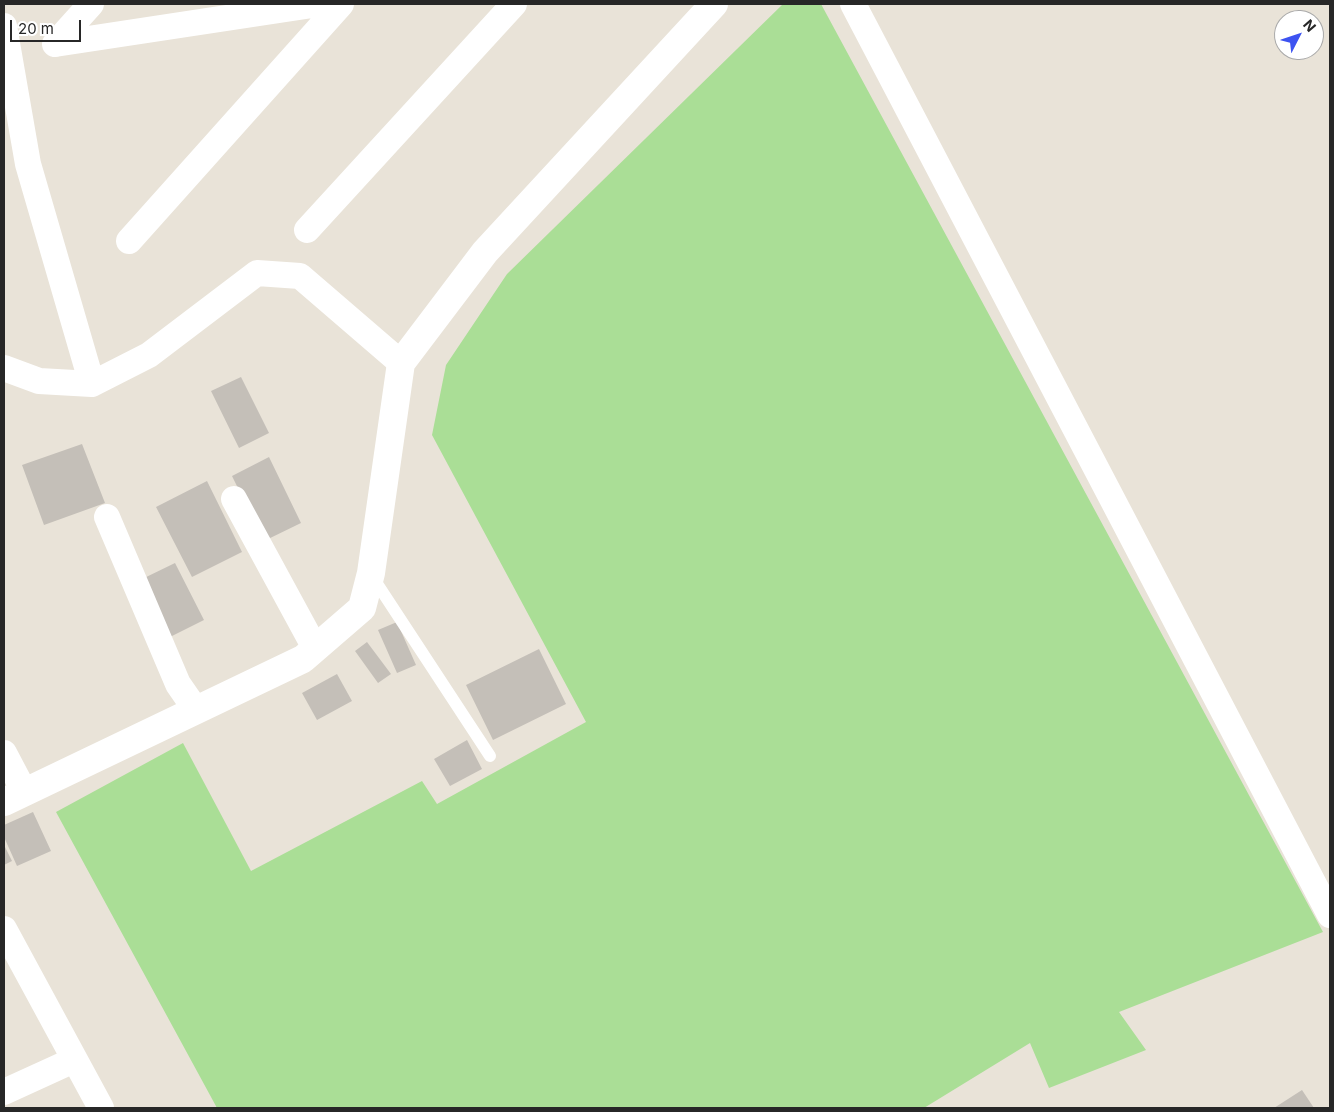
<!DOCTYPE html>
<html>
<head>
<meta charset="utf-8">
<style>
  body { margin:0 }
  #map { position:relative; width:1334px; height:1112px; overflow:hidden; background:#e9e3d8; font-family:Inter,sans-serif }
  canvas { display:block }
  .frame { position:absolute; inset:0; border:5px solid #272727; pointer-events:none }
  .north { position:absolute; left:1274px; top:10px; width:50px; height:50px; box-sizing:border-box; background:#fff; border:1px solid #a9a9a9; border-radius:50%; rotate:49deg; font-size:14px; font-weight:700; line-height:20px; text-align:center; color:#272727 }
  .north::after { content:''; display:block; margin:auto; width:18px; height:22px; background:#3d53f1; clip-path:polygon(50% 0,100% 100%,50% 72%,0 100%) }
  .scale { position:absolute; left:10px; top:20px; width:71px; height:22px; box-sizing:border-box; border:2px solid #272727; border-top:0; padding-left:6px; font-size:15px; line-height:18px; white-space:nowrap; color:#272727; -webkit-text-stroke:4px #fff; paint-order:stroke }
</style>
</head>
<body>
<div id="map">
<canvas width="1334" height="1112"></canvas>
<div class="frame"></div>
<div class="north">N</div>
<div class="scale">20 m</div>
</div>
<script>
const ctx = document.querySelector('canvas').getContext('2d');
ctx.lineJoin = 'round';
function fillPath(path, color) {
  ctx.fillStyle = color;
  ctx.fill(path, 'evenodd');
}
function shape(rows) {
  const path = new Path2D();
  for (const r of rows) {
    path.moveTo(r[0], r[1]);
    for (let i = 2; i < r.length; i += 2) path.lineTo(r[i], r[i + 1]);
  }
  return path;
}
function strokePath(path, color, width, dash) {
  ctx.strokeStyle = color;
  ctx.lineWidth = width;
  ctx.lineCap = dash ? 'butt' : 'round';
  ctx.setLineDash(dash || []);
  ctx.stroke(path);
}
const green = shape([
  [783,4,821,4,1323,932,1119,1012,1146,1050,1049,1088,1030,1043,924,1108,217,1108,56,812,183,743,251,871,422,781,437,804,586,722,432,435,446,365,507,274]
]);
const building = shape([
  [241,377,269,433,239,448,211,391],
  [82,444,105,503,44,525,22,465],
  [269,457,301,523,264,541,232,476],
  [207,481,242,552,192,577,156,507],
  [175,563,204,620,166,639,138,581],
  [397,622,416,665,397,673,378,630],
  [367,642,391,674,378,683,355,651],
  [539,649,566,704,493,740,466,685],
  [337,674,352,701,317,720,302,693],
  [467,740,482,769,450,786,434,759],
  [33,812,51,851,17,866,4,837,4,825],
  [4,845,12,861,4,865],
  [1302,1090,1314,1108,1274,1108]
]);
const service = shape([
  [372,576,490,756]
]);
const minor = shape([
  [853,4,1330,915],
  [4,26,28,164,92,384],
  [55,44,319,4],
  [55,44,91,4],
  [307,230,514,4],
  [129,241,341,4],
  [4,368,39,381,92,384,149,355,257,273,300,276,401,363],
  [234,499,315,648],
  [107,517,178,684,196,710],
  [4,753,24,791],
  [4,929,101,1108],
  [4,1092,74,1060]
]);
const tertiary = shape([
  [4,802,303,659,362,608,371,573,401,363,485,252,714,4]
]);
fillPath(green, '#aade96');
fillPath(building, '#c4bfb8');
strokePath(service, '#fff', 12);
strokePath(minor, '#fff', 26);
strokePath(tertiary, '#fff', 28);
</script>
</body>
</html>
